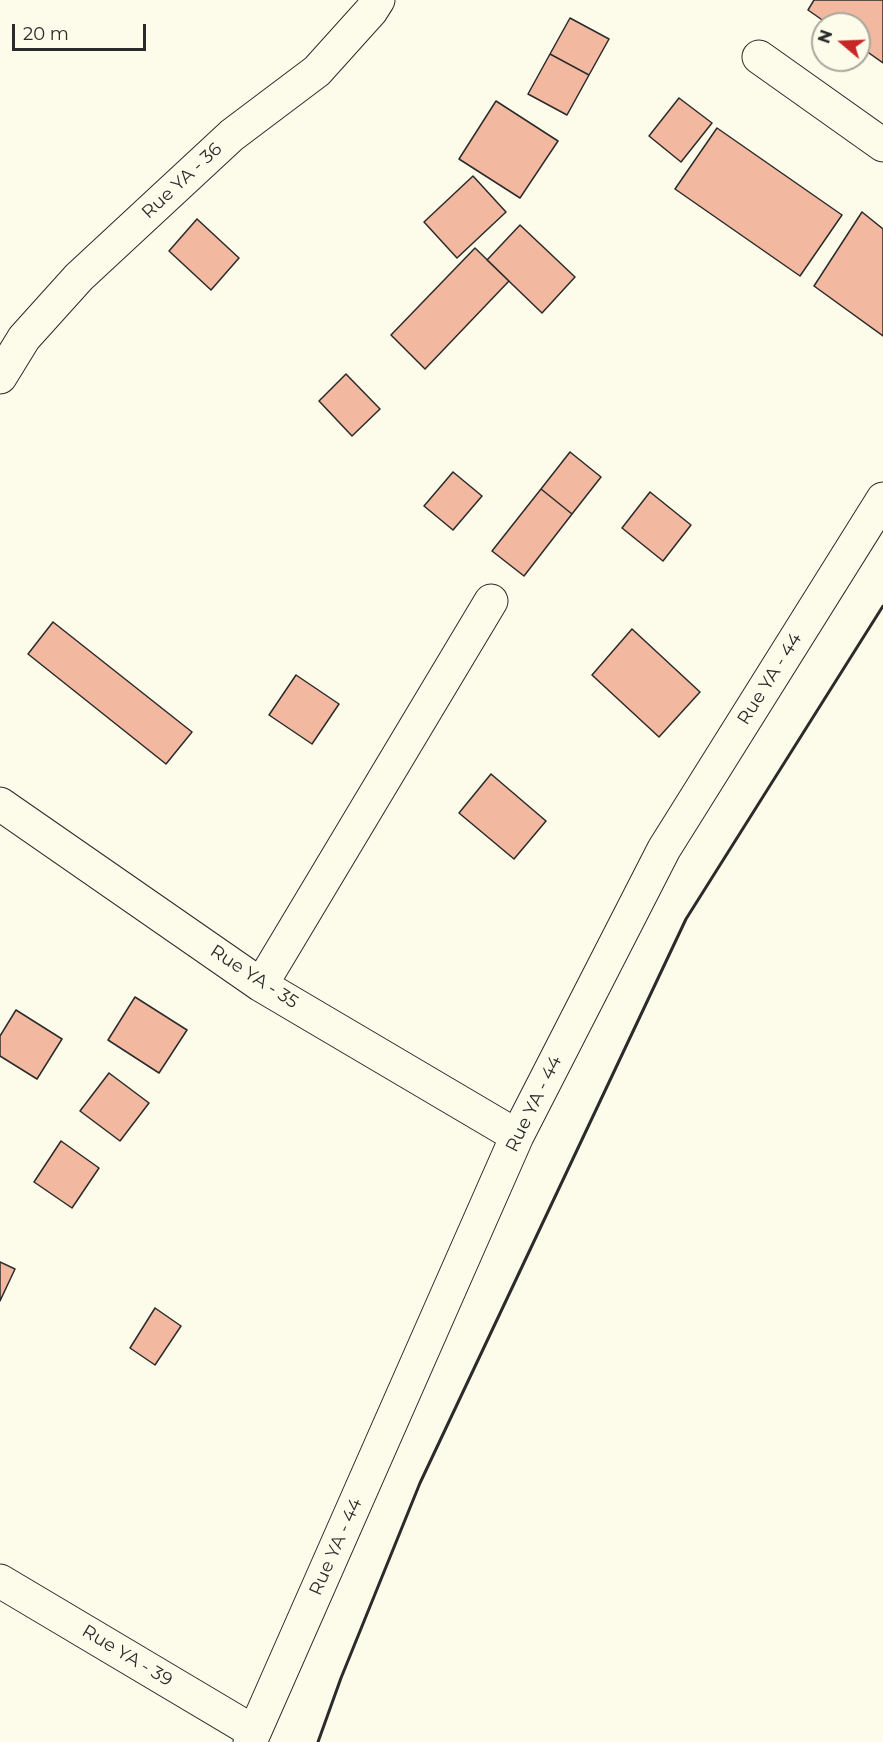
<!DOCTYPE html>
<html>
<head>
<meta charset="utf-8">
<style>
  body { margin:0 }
  #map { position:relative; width:883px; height:1742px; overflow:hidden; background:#fdfbea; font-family:Montserrat,sans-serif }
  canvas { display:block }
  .north { position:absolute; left:811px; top:12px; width:60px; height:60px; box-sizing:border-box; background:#fdfbea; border:2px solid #a9a89e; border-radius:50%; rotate:289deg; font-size:16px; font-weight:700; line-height:24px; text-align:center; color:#2b2b2b }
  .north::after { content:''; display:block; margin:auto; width:21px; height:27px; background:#c62828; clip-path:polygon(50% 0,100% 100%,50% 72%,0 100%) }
  .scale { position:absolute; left:12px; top:24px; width:134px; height:27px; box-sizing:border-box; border:3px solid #2b2b2b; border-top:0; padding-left:8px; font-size:18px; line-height:21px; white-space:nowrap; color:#2b2b2b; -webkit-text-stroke:4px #fdfbea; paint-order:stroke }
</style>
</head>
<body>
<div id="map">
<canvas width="883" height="1742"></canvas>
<div class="north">N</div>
<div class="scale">20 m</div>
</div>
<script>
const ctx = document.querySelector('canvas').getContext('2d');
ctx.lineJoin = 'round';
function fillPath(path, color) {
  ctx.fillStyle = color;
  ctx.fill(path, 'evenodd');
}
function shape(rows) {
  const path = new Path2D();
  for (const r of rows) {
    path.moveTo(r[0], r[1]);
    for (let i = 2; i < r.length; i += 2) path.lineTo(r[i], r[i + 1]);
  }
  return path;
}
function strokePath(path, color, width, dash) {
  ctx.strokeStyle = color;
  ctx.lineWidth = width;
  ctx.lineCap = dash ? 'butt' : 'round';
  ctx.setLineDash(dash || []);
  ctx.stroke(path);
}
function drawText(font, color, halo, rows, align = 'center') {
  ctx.font = font + ' Montserrat,sans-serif';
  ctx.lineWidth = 4.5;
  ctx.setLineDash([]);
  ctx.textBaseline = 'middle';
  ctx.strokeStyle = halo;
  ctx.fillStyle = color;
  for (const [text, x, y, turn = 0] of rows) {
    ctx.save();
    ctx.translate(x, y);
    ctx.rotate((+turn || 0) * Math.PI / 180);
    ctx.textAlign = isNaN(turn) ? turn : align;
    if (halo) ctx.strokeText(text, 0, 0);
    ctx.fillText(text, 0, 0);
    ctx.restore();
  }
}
const building = shape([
  [814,0,883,0,883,63,859,46,859,24,828,24,808,10,814,0],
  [570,18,609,39,589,75,550,54,570,18],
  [550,54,589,75,567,115,528,94,550,54],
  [679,98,712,123,681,162,649,136,679,98],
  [496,101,558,141,520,198,459,159,496,101],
  [717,128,842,215,800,276,675,189,717,128],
  [473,176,506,212,457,258,424,222,473,176],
  [862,212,883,229,883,336,814,286,862,212],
  [197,219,239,258,211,290,169,251,197,219],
  [520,225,575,277,542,313,487,260,520,225],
  [475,248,509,281,425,369,391,335,475,248],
  [346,374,380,409,352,436,319,401,346,374],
  [570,452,601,477,572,514,541,489,570,452],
  [453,472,482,496,453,530,424,506,453,472],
  [541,489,572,514,524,576,492,551,541,489],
  [650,492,691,525,663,561,622,528,650,492],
  [53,622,192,732,166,764,28,654,53,622],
  [632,629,700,692,659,737,592,675,632,629],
  [296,675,339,704,312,744,269,715,296,675],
  [491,774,546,821,514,859,459,813,491,774],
  [135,997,187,1030,159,1073,108,1040,135,997],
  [16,1010,62,1039,37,1079,0,1056,0,1036,16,1010],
  [109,1073,149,1103,120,1141,80,1111,109,1073],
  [61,1141,99,1168,72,1208,34,1182,61,1141],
  [0,1262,15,1269,0,1301,0,1262],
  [155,1308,181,1326,155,1365,130,1348,155,1308]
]);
const street = shape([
  [759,57,883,145],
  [0,377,24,338,79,277,232,135,317,71,371,11,378,0],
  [0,804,261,985,517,1136],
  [261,985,491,601],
  [0,1581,254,1732],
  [250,1742,517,1136,664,849,883,499]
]);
const wall = shape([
  [318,1742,341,1678,420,1483,686,919,883,606]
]);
const streetNames = [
  ["Rue YA - 36",182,181,-43],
  ["Rue YA - 44",770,679,-58],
  ["Rue YA - 35",254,977,33],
  ["Rue YA - 44",534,1104,-64],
  ["Rue YA - 44",336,1547,-66],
  ["Rue YA - 39",127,1656,31]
];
fillPath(building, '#f2b8a0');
strokePath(building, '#2b2b2b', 1.5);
strokePath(street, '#2b2b2b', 35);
strokePath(street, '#fdfbea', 33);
strokePath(wall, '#2b2b2b', 3);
drawText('18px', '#2b2b2b', '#fdfbea', streetNames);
</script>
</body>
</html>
